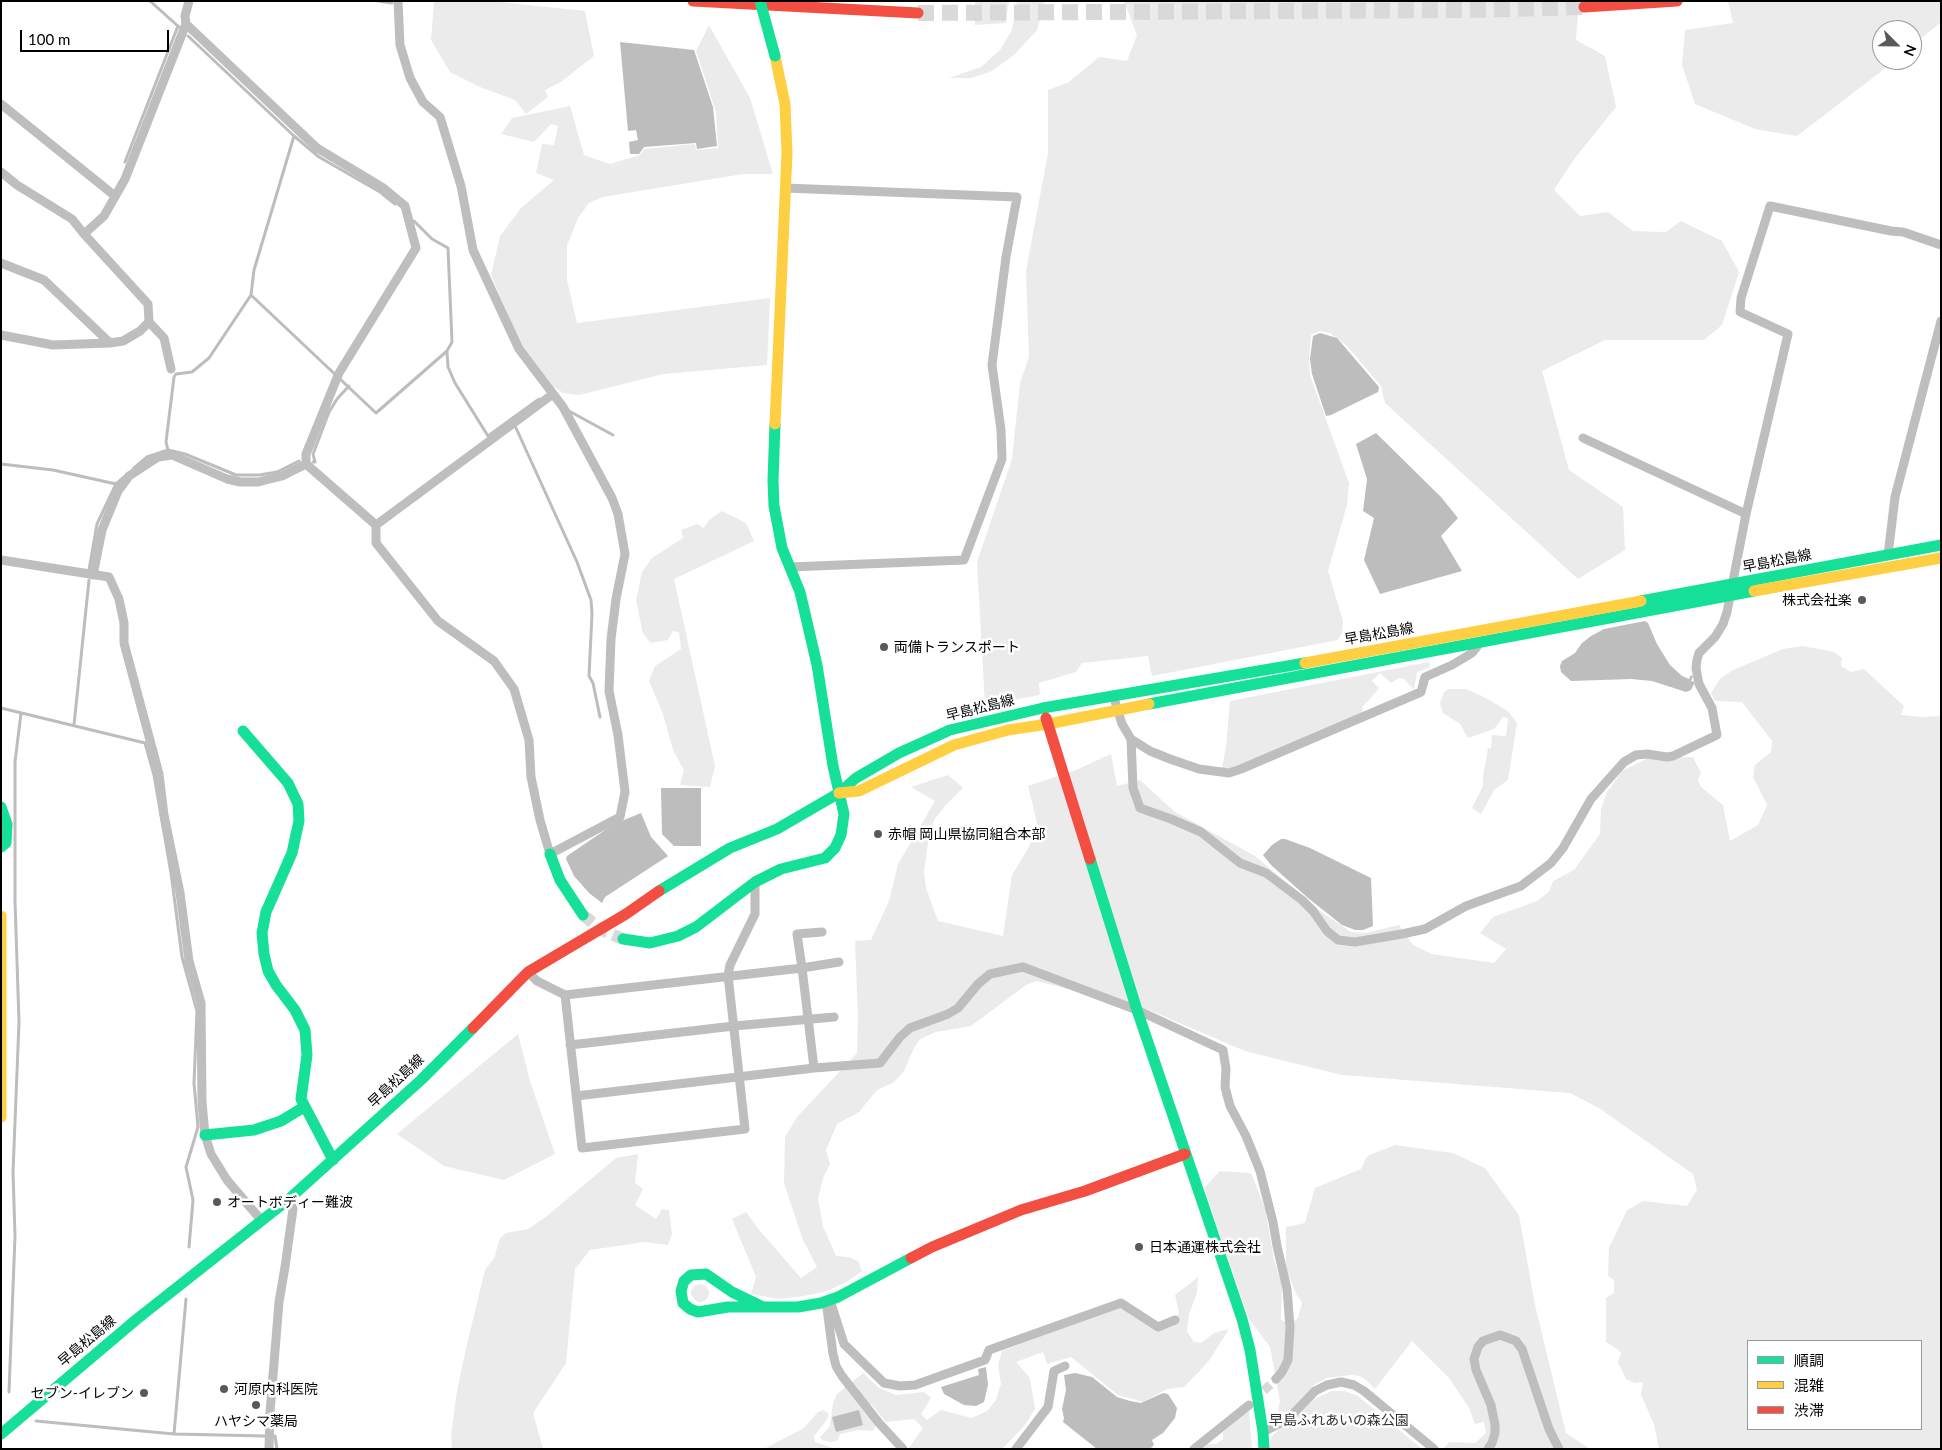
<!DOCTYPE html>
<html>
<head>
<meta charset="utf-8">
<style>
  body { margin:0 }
  #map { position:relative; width:1942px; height:1450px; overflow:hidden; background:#fff; font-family:Lato,"Noto Sans JP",sans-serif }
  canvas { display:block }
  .frame { position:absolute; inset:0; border:2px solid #000; pointer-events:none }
  .legend { position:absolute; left:1747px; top:1340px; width:175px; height:90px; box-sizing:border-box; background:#fff; border:1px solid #999; margin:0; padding:6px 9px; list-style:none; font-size:15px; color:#000 }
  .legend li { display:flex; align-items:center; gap:10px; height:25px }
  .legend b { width:25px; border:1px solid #999 }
  .north { position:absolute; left:1872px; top:20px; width:50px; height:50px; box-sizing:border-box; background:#fff; border:1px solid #999; border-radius:50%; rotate:113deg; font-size:14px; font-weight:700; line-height:20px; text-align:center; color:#000 }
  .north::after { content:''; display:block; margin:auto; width:18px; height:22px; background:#595959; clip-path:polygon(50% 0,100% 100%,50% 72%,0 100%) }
  .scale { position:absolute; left:20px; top:30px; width:149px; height:22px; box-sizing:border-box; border:2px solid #000; border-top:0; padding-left:6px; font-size:15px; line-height:18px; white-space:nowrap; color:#000; -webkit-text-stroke:4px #fff; paint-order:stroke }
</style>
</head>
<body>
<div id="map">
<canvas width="1942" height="1450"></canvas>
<div class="frame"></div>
<ul class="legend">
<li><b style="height:6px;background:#16e098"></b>順調</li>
<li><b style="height:6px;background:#ffcf43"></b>混雑</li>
<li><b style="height:6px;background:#f24e42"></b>渋滞</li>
</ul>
<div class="north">N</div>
<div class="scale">100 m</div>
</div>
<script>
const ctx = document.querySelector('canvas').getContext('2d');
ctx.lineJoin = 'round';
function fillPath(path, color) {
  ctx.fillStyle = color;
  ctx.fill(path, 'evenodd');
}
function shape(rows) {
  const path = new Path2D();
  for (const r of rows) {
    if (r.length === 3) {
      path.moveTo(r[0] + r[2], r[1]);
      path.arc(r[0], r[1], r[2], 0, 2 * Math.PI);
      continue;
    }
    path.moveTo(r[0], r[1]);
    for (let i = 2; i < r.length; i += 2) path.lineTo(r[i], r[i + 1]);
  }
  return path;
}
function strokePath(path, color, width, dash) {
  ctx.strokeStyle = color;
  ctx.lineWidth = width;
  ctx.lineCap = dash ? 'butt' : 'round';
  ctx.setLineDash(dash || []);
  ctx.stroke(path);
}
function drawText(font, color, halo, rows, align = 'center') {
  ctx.font = font + ' Lato,"Noto Sans JP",sans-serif';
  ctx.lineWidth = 5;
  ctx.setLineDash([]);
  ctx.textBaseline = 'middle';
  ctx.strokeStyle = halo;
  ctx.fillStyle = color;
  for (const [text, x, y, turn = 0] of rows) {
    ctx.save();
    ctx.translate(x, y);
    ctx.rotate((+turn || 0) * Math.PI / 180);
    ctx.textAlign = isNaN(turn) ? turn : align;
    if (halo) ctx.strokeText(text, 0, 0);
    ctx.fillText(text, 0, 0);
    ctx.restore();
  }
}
const green = shape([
  [434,1,491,1,585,11,594,56,561,82,545,90,548,97,526,114,515,100,480,87,450,72,431,40],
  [975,1,1009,1,1006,23,975,25],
  [1017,1,1045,1,1037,30,1014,55,992,71,971,78,949,78,981,67,1000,50,1012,30],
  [1124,1,1579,1,1576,40,1605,56,1616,107,1575,158,1554,190,1580,216,1608,212,1633,231,1666,232,1681,221,1722,241,1739,272,1722,325,1704,340,1605,340,1542,371,1569,470,1623,507,1625,550,1578,579,1385,403,1381,386,1347,346,1330,333,1320,331,1311,335,1309,358,1310,375,1349,483,1347,505,1328,571,1343,621,1342,633,1338,640,1152,676,1148,656,1082,663,1076,672,1039,683,1040,695,985,705,977,562,1012,459,1020,383,1029,357,1026,271,1048,153,1048,90,1069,82,1099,57,1127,61,1137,35],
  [1728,1,1941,1,1941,22,1912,46,1912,30,1882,30,1882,60,1896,60,1797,136,1755,129,1695,104,1682,65,1685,30,1733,23],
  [709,25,750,98,773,174,743,174,603,197,589,203,578,218,567,246,567,280,577,323,770,298,767,365,663,374,579,395,563,393,553,386,522,347,491,275,500,236,521,208,554,180,536,173,542,144,554,145,558,126,551,124,534,142,501,134,512,118,570,106,584,155,610,164,640,155,644,149,695,144,696,150,718,148,716,112,696,51],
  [722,511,746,523,754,541,674,579,715,766,710,787,680,785,684,770,673,750,663,714,649,681,655,666,681,649,679,632,673,631,668,640,651,643,643,634,636,600,642,572,652,558,683,538,681,530,697,524,704,528,709,520],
  [1803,646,1834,652,1842,658,1841,666,1851,672,1864,669,1904,706,1901,715,1923,717,1941,716,1941,1449,1659,1449,1654,1424,1641,1395,1643,1382,1634,1383,1626,1379,1618,1362,1621,1353,1617,1349,1606,1342,1606,1298,1614,1293,1614,1280,1608,1276,1609,1248,1627,1210,1643,1201,1687,1206,1697,1190,1693,1174,1599,1108,1570,1093,1342,1075,1245,1051,1149,1010,1037,981,1026,985,971,1026,936,1032,920,1039,913,1050,904,1071,893,1083,877,1090,859,1112,837,1124,826,1150,830,1164,823,1178,818,1199,823,1226,836,1256,848,1257,858,1261,862,1271,845,1283,824,1292,798,1297,778,1299,751,1294,756,1277,732,1219,746,1212,760,1231,801,1278,817,1267,803,1240,784,1183,785,1137,797,1117,857,1053,858,1017,855,941,871,940,889,901,898,864,935,801,911,787,948,775,963,788,946,805,934,820,929,836,924,872,926,888,938,921,1003,936,1012,875,1029,847,1037,823,1028,786,1076,770,1111,754,1117,786,1140,780,1175,812,1255,856,1320,911,1351,932,1365,933,1399,925,1413,945,1432,954,1494,963,1506,949,1480,933,1493,917,1537,901,1549,892,1553,881,1574,870,1600,834,1601,809,1607,792,1622,771,1648,758,1693,757,1701,773,1698,780,1701,787,1723,805,1730,841,1758,825,1767,805,1753,777,1755,765,1771,752,1772,741,1742,702,1715,701,1711,693,1720,679,1733,670,1783,649],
  [1748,1341,1921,1341,1921,1429,1748,1429],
  [1429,662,1430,667,1417,672,1414,690,1404,679,1399,678,1391,683,1380,673,1372,681,1379,688,1369,700,1362,707,1363,713,1232,769,1222,768,1226,747,1230,701],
  [1448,689,1466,689,1482,696,1508,711,1517,723,1508,780,1494,790,1481,814,1472,808,1483,786,1483,776,1488,748,1491,749,1492,735,1506,736,1508,718,1503,717,1494,729,1468,738,1460,724,1443,713,1440,703,1444,692],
  [518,1034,530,1081,555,1154,504,1180,444,1166,397,1134],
  [1395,1145,1453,1153,1485,1168,1519,1215,1535,1305,1566,1433,1590,1449,1443,1449,1449,1442,1475,1443,1486,1433,1484,1422,1475,1424,1469,1408,1449,1378,1412,1341,1375,1389,1365,1379,1359,1376,1352,1375,1327,1378,1314,1385,1285,1415,1277,1415,1280,1401,1270,1347,1249,1319,1204,1188,1220,1171,1251,1173,1265,1208,1274,1260,1282,1285,1281,1320,1291,1324,1298,1318,1302,1302,1296,1294,1286,1269,1286,1227,1305,1223,1315,1188,1361,1169,1367,1156],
  [638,1154,635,1183,643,1189,635,1205,656,1219,662,1209,669,1210,672,1234,668,1245,644,1242,590,1250,575,1269,566,1363,533,1413,543,1449,452,1449,451,1435,457,1391,467,1344,485,1270,494,1258,500,1238,506,1233,528,1229,547,1216,616,1158],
  [1198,1277,1197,1293,1189,1314,1187,1331,1194,1342,1201,1343,1214,1333,1229,1329,1208,1362,1184,1387,1167,1389,1143,1402,1118,1395,1071,1357,1047,1364,1043,1352,1016,1362,1030,1378,1035,1409,1025,1425,1002,1449,908,1449,923,1428,914,1419,886,1422,871,1404,864,1409,876,1424,873,1431,859,1430,840,1434,838,1440,831,1442,822,1440,820,1437,830,1426,833,1403,837,1394,863,1373,879,1388,896,1395,924,1392,931,1398,921,1414,927,1420,941,1410,972,1418,987,1411,996,1400,1001,1384,998,1365,1002,1351,1119,1306,1157,1331,1174,1326,1179,1312,1175,1295],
  [700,1293,9],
  [1332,1391,1345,1391,1358,1396,1422,1449,1269,1449,1271,1437,1316,1398],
  [824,1410,829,1414,826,1421,814,1436,815,1442,836,1449,764,1449,804,1428,818,1412],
  [1249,1410,1252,1449,1200,1449,1205,1444,1216,1444,1223,1439,1223,1432]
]);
const water = shape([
  [620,42,694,50,713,107,717,146,697,149,696,143,644,147,639,154,630,154,629,142,638,140,636,130,628,131],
  [1320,333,1337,338,1379,387,1378,392,1331,415,1326,416,1312,374,1310,359,1313,336],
  [1376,433,1441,497,1458,518,1441,536,1462,571,1380,594,1364,560,1374,518,1363,511,1367,479,1356,444],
  [1645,621,1648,623,1657,644,1670,665,1682,676,1689,679,1691,675,1693,676,1691,681,1695,682,1691,690,1686,692,1652,681,1631,679,1571,681,1561,672,1560,666,1562,661,1575,653,1582,643,1591,636,1604,629],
  [661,788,701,788,701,846,674,846,662,834],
  [641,813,651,837,668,856,605,897,602,903,589,893,574,876,566,859,567,856,614,824],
  [1281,839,1285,839,1310,848,1371,878,1373,926,1363,930,1355,930,1342,925,1308,898,1271,865,1263,855,1272,845],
  [986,1367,988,1385,984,1402,976,1406,964,1405,944,1394,941,1387,979,1375,978,1369],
  [1075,1373,1092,1377,1117,1397,1130,1401,1141,1403,1163,1393,1168,1394,1177,1408,1175,1418,1163,1433,1152,1440,1154,1445,1150,1449,1097,1449,1063,1422,1064,1418,1062,1409,1066,1390,1064,1375],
  [859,1410,863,1425,836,1432,832,1417]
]);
const stream = shape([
  [150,1,179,27],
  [378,1,392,3],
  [188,36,294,136,319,157,380,192,395,204],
  [125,162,178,26],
  [251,295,376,413,447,351,452,342,448,248,432,239,414,221],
  [447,352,448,367,455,383,488,436,539,399],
  [569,411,613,435],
  [516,428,577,562,591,600,592,614,589,676,593,683,600,717],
  [168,450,166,442,174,377,176,374,192,372,209,358,251,295,254,270,294,136],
  [313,462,315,462,313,454,329,412,337,399,349,386],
  [1,464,53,470,116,484],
  [134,468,147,457,168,450,185,454,236,475,259,475,277,472,299,461],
  [89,570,97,524,116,484,124,477],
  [1,708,145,743,154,775,171,873,182,957,197,1011,194,1083,198,1127,186,1167,193,1200,189,1247],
  [74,725,89,580],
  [9,1392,15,1236,13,1172,19,1022,15,901,15,762,21,713],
  [36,1421,174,1434,265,1436],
  [174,1434,186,1299],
  [275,1436,277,1449]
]);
const streetTunnel = shape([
  [1254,1400,1276,1379]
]);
const secondaryTunnel = shape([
  [583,915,602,930,623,939]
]);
const highwayTunnel = shape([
  [918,13,1467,10,1584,7]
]);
const street = shape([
  [186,24,317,148,382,187,405,206,416,248,339,373,306,454,306,464,376,525,376,543,438,621,494,661,514,689,529,740,531,777,540,820,550,854,620,817,625,792,618,735,609,691,611,639,616,599,625,554,618,514,612,498,563,407,519,349,473,250,461,186,440,117,423,102,410,78,400,45,398,1],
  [1,104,115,196],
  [1,172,17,185,72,219,84,234,104,216,125,179,186,24,185,16,189,1],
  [785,188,1017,197,1006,257,992,365,1001,430,1002,459,964,560,790,567],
  [1,263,44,280,110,343],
  [149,322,164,338,171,369],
  [1,335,53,345,110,343,123,341,140,331,149,322,148,304,84,234],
  [1583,438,1746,514],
  [376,525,553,394],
  [1888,555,1895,497,1941,321],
  [1,560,109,577,119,599,124,623,124,643,159,774,164,815,180,893,189,961,201,1003,202,1102,205,1135,211,1154,227,1180,261,1220],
  [93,575,102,530,118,491,129,476,158,457,172,455,227,479,240,482,258,482,282,476,306,464],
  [1113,695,1122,724,1131,739,1150,751,1170,759,1199,769,1229,773,1241,769,1421,692,1425,677,1452,665,1472,653,1480,643],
  [1131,739,1133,788,1140,808,1171,819,1201,832,1240,863,1266,873,1302,900,1313,911,1327,931,1338,940,1355,942,1402,934,1425,929,1466,906,1521,886,1551,863,1563,848,1591,799,1624,762,1636,755,1647,754,1667,757,1673,756,1717,735,1712,708,1699,684,1696,668,1697,660,1699,653,1715,637,1723,624,1727,612,1746,514,1788,334,1740,312,1741,298,1770,206,1891,231,1903,232,1941,245],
  [822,932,797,934,802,968,839,962],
  [528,972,537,981,565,995,802,968,814,1068],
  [565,995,582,1148,745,1129,728,975,730,965,755,914,755,882],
  [570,1045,734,1026,834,1017],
  [576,1096,814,1068,880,1063,900,1037,910,1028,948,1014,958,1008,978,984,990,974,1023,967,1137,1010,1223,1050,1226,1069,1225,1087,1230,1106,1246,1136,1260,1171,1273,1222,1277,1246,1287,1289,1290,1327,1288,1360,1282,1372,1276,1379],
  [830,1300,844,1344,884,1383,900,1386,915,1385,985,1360,989,1350,1121,1303,1158,1327,1175,1320],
  [826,1301,833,1354,836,1366,842,1376,879,1423,903,1449],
  [1263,1432,1287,1420,1315,1391,1327,1385,1341,1382,1354,1385,1364,1391,1434,1449],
  [269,1449,270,1412,279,1302,285,1267,293,1209,289,1199],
  [1016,1449,1048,1407,1054,1371,1065,1366],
  [1194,1449,1249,1405],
  [1488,1449,1492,1443,1495,1433,1495,1425,1491,1405,1476,1370,1474,1359,1478,1347,1483,1341,1500,1335,1516,1341,1522,1349,1549,1429,1559,1449]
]);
const fast = shape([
  [1641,601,1941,545],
  [1149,704,1754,591],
  [243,731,288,783,298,804,299,821,292,853,266,912,262,933,264,954,268,971,276,985,295,1010,305,1030,307,1055,301,1099,333,1160],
  [1,807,7,824,6,843,1,847],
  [550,854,560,880,583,915],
  [1090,859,1137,1010,1242,1319,1250,1350,1263,1432,1264,1449],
  [659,891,730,848,777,829,839,793,856,778,899,753,950,730,1043,708,1305,663],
  [623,939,650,943,678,936,696,927,755,882,781,869,825,858,835,848,841,835,844,814,833,766,817,665,800,592,782,548,774,506,773,481,775,424],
  [205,1135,254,1130,281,1121,304,1107],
  [763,1307,732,1292,706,1274,691,1275,684,1281,681,1291,683,1303,690,1309,698,1312,728,1307,798,1307,821,1303,838,1297,911,1258],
  [1,1434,137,1319,289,1199,421,1080,473,1028]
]);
const slow = shape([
  [775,56,785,104,787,153,775,424],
  [1754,591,1941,558],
  [1305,663,1641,601],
  [839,793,859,791,954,745,1008,730,1048,724,1149,704],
  [1,916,1,1117]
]);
const jam = shape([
  [693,1,918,13],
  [1584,7,1677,1],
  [1046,718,1090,859],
  [473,1028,528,972,626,914,659,891],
  [911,1258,932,1247,1021,1210,1085,1191,1185,1154]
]);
const fastBridge = shape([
  [760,1,775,56]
]);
const markers = [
  [1862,600,5,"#595959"],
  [884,647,5,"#595959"],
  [878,834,5,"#595959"],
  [217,1202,5,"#595959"],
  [1139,1247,5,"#595959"],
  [224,1389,5,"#595959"],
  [144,1393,5,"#595959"],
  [256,1405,5,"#595959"]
];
const streetNames = [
  ["早島松島線",1777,561,-11],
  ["早島松島線",1379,634,-10],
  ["早島松島線",980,708,-14],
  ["早島松島線",396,1081,-43],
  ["早島松島線",87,1341,-40]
];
const poiNames = [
  ["株式会社楽",1852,600,"right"],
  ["両備トランスポート",894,647],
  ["赤帽 岡山県協同組合本部",888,834],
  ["オートボディー難波",227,1202],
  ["日本通運株式会社",1149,1247],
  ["河原内科医院",234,1389],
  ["セブン-イレブン",134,1393,"right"],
  ["ハヤシマ薬局",256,1421,"center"]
];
const parkNames = [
  ["早島ふれあいの森公園",1339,1420]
];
fillPath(green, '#ebebeb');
fillPath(water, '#bdbdbd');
strokePath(stream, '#bdbdbd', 3);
strokePath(streetTunnel, '#d9d9d9', 9, [9, 4.5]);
strokePath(secondaryTunnel, '#d9d9d9', 12, [12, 6]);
strokePath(highwayTunnel, '#d9d9d9', 16, [16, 8]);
strokePath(street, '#bebebe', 9);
strokePath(fast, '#16e098', 11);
strokePath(slow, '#ffcf43', 11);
strokePath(jam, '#f24e42', 11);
strokePath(fastBridge, '#16e098', 11);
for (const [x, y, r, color] of markers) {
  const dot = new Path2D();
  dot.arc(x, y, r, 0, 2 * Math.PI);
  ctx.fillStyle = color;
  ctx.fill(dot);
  strokePath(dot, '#fff', 2);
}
drawText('14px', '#000', '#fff', streetNames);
drawText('14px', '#000', '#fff', poiNames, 'left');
drawText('14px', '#313131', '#fff', parkNames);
</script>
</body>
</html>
